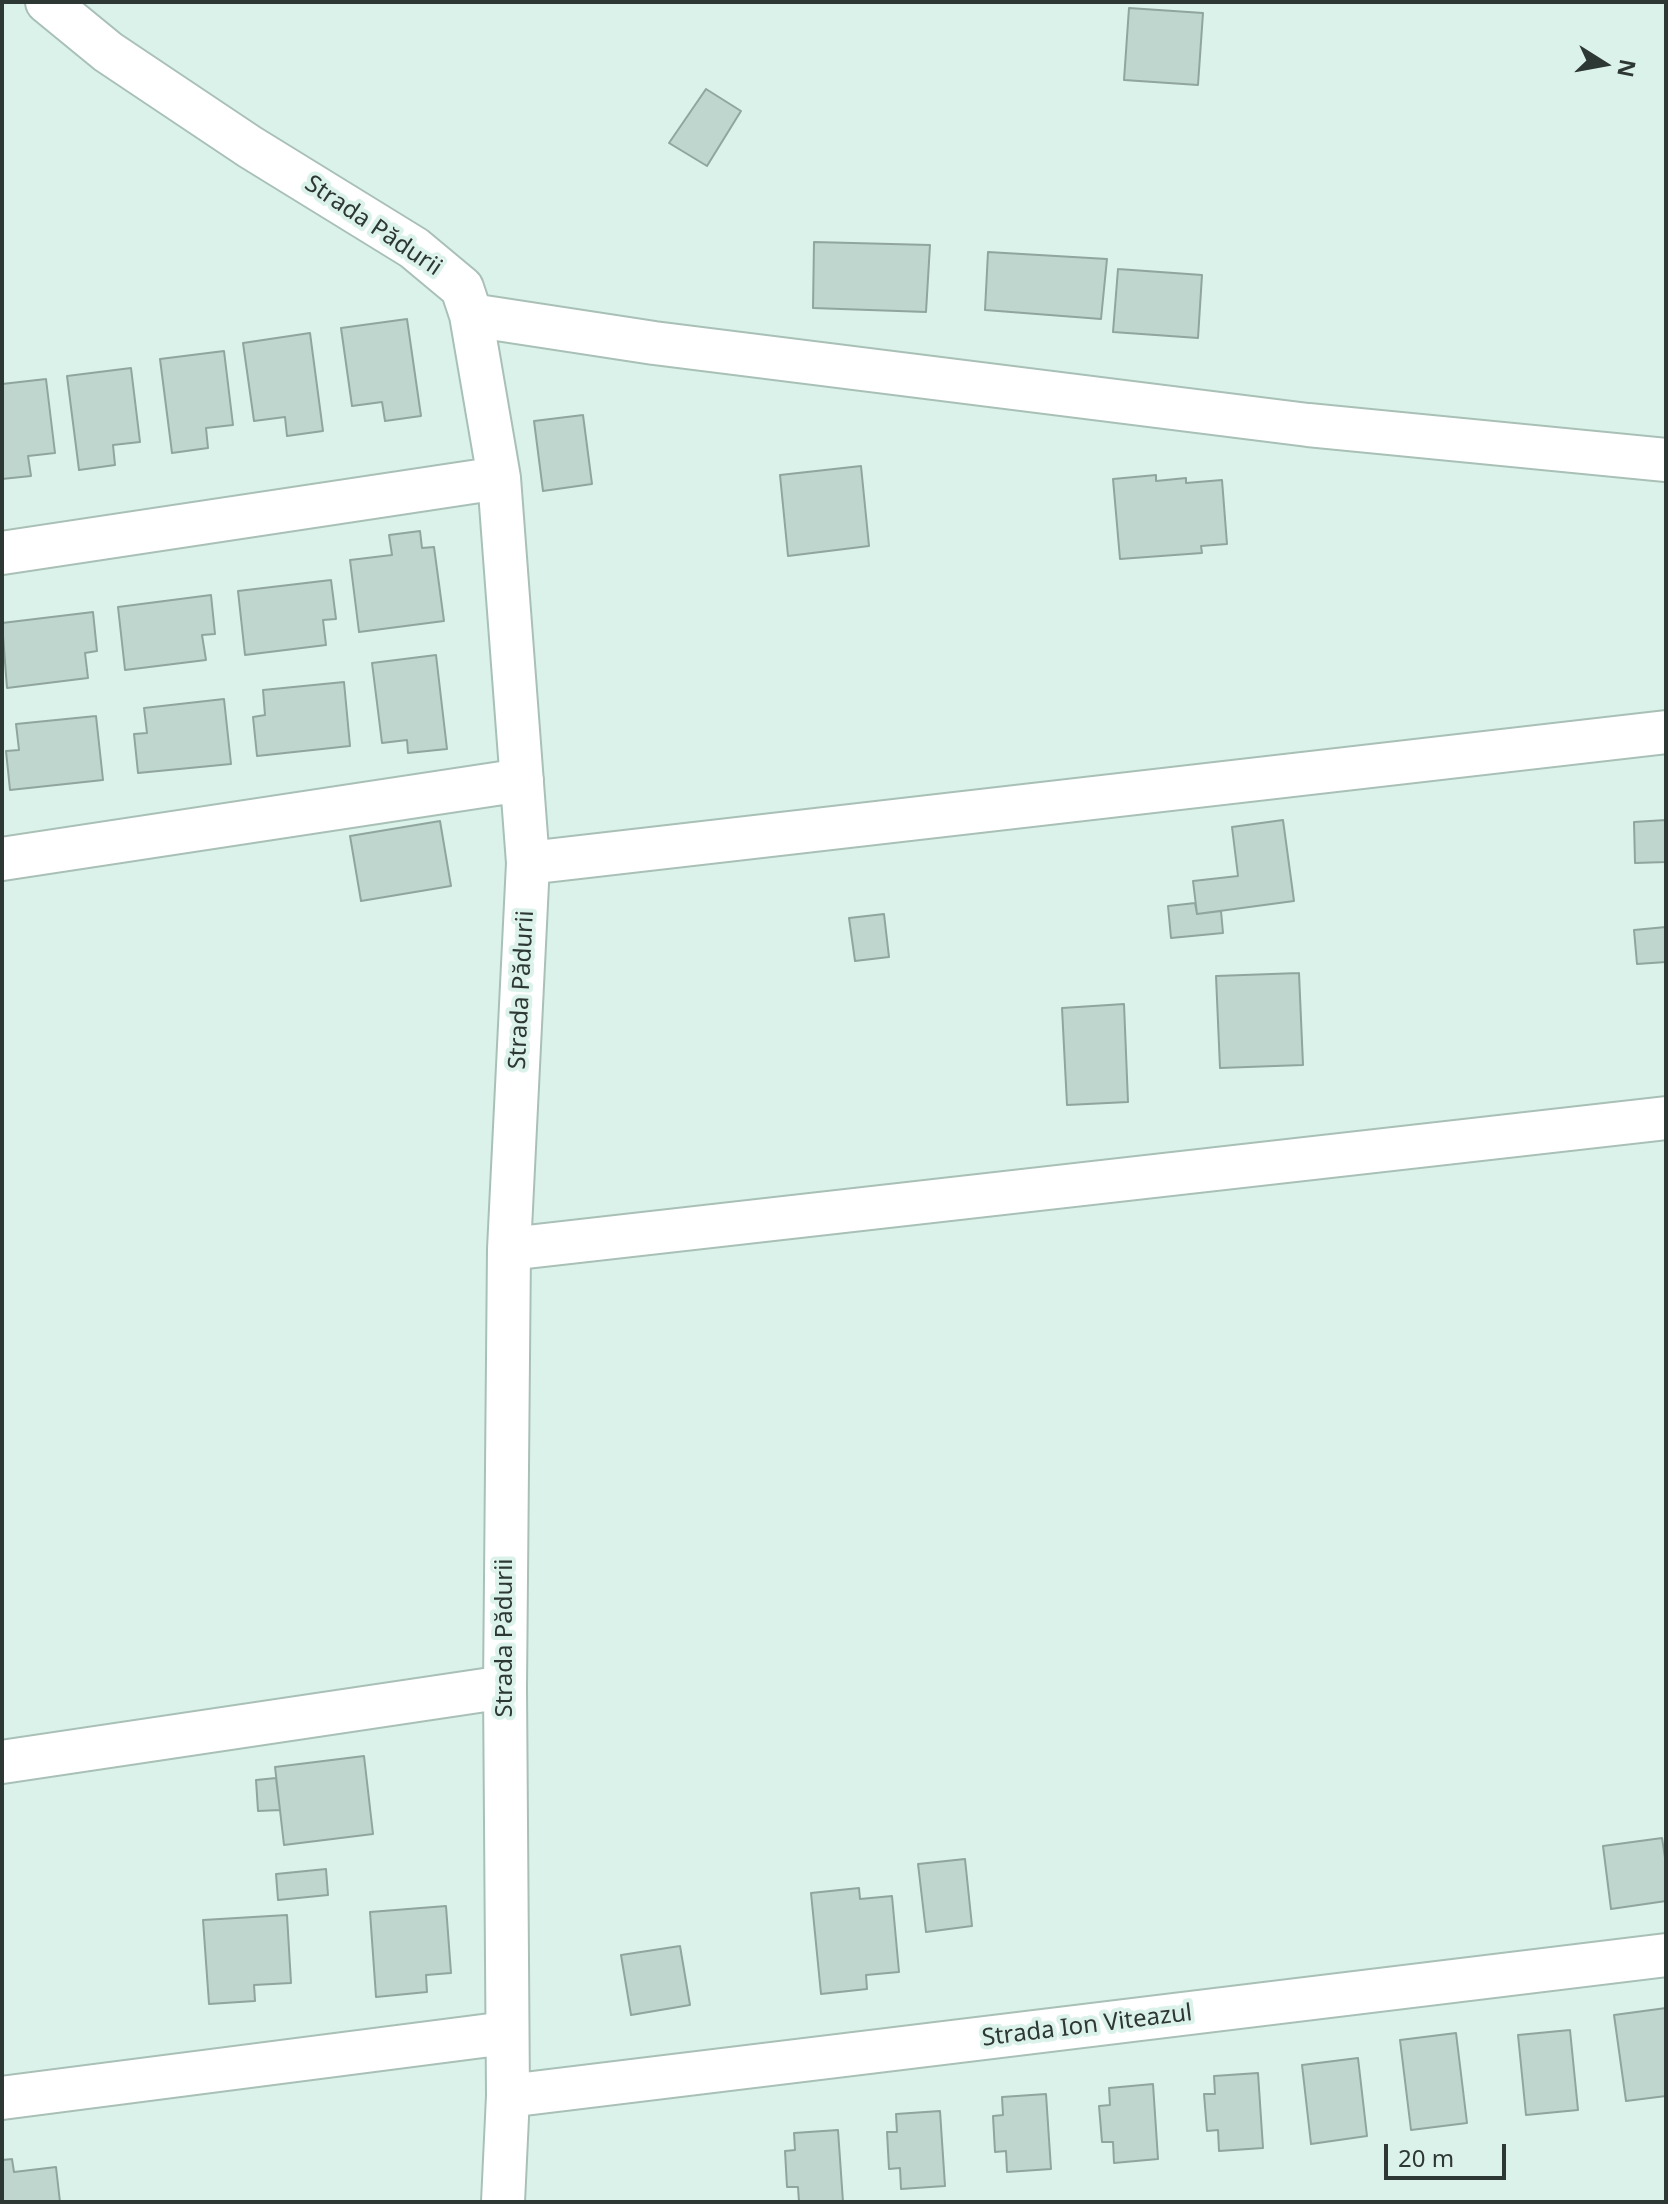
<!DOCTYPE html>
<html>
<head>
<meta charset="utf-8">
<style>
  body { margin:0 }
  #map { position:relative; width:1668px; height:2204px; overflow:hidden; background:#dbf2ea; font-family:"Noto Sans",sans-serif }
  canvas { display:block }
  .frame { position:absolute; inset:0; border:4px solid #2d3733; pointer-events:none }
  .north { position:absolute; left:1564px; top:24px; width:80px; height:80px; -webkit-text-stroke:6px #dbf2ea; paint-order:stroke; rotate:101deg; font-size:22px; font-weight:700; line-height:32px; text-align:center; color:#2d3733 }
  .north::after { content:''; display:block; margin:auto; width:28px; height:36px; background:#2d3733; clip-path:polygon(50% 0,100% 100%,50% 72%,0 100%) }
  .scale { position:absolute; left:1384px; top:2144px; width:122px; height:36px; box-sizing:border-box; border:4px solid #2d3733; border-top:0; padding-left:10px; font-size:24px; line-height:28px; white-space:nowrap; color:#2d3733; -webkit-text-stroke:6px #dbf2ea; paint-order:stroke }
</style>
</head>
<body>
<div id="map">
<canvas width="1668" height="2204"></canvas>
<div class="frame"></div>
<div class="north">N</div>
<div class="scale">20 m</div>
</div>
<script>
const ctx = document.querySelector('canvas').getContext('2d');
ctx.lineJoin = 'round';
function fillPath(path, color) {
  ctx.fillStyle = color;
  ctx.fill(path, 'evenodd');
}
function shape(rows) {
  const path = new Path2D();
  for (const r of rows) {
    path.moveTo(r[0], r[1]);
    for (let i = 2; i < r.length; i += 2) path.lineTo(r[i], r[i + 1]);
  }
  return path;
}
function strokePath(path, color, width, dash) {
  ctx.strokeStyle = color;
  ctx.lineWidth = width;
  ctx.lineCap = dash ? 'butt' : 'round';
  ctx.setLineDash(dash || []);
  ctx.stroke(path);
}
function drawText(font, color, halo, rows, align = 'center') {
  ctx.font = font + ' "Noto Sans",sans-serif';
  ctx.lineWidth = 8;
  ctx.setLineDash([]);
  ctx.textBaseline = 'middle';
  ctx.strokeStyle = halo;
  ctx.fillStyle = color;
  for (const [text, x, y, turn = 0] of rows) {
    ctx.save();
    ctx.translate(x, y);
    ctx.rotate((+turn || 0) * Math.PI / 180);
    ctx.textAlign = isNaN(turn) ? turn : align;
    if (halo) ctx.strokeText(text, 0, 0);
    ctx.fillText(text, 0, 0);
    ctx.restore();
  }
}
const building = shape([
  [1129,8,1203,13,1198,85,1124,80,1129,8],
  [706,89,741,111,707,166,669,143,706,89],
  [814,242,930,245,926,312,813,308,814,242],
  [988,252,1107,259,1101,319,985,310,988,252],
  [1118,269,1202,275,1198,338,1113,332,1118,269],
  [407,319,421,416,385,421,382,402,352,406,341,328,407,319],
  [310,333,323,431,287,436,285,417,254,421,243,343,310,333],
  [224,351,233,425,206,428,208,448,172,453,160,359,224,351],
  [131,368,140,442,113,445,115,465,79,470,67,376,131,368],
  [46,379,55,453,28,456,31,476,2,479,2,384,46,379],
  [583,415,592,484,543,491,534,421,583,415],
  [861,466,869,546,788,556,780,475,861,466],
  [1156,475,1156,481,1186,478,1186,483,1222,480,1227,544,1201,546,1202,553,1120,559,1113,479,1156,475],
  [420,531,422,548,434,547,444,621,359,632,350,560,392,555,389,535,420,531],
  [331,580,336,619,323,620,326,645,245,655,238,591,331,580],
  [211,595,215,634,202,635,206,660,125,670,118,607,211,595],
  [93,612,97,651,85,653,88,678,7,688,2,623,93,612],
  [436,655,447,749,408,753,407,740,382,743,372,663,436,655],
  [344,682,350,746,257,756,253,717,265,715,263,690,344,682],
  [224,699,231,764,138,773,134,734,147,733,144,708,224,699],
  [96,716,103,780,10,790,6,751,19,750,16,724,96,716],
  [1283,820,1294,901,1197,914,1193,881,1238,876,1232,827,1283,820],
  [1666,820,1666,862,1635,863,1634,822,1666,820],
  [440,821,451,886,361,901,350,836,440,821],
  [1195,903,1197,914,1221,911,1223,933,1171,938,1168,906,1195,903],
  [884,914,889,957,855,961,849,918,884,914],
  [1666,927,1666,962,1637,964,1634,930,1666,927],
  [1299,973,1303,1065,1220,1068,1216,976,1299,973],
  [1124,1004,1128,1102,1067,1105,1062,1008,1124,1004],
  [364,1756,373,1834,284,1845,275,1767,364,1756],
  [276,1778,280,1810,258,1811,256,1780,276,1778],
  [1662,1838,1666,1864,1666,1901,1611,1909,1603,1846,1662,1838],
  [965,1859,972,1926,926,1932,918,1864,965,1859],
  [326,1869,328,1895,278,1900,276,1874,326,1869],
  [859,1888,860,1899,892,1896,899,1972,866,1975,867,1989,821,1994,811,1893,859,1888],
  [446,1906,451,1973,426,1975,427,1992,376,1997,370,1912,446,1906],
  [287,1915,291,1983,254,1985,255,2001,209,2004,203,1920,287,1915],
  [680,1946,690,2005,631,2015,621,1955,680,1946],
  [1666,2008,1666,2096,1626,2101,1614,2015,1666,2008],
  [1570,2030,1578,2110,1526,2115,1518,2035,1570,2030],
  [1456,2033,1467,2123,1411,2130,1400,2040,1456,2033],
  [1358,2058,1367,2136,1311,2144,1302,2065,1358,2058],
  [1258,2073,1263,2148,1219,2151,1218,2130,1207,2131,1204,2094,1215,2094,1214,2076,1258,2073],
  [1153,2084,1158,2159,1114,2163,1113,2142,1102,2142,1099,2106,1110,2105,1109,2088,1153,2084],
  [1046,2094,1051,2169,1007,2172,1006,2151,995,2152,993,2116,1003,2115,1002,2097,1046,2094],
  [940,2111,945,2186,901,2189,900,2168,889,2169,887,2132,897,2132,896,2114,940,2111],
  [838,2130,843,2202,799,2202,798,2187,787,2187,785,2151,795,2150,794,2133,838,2130],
  [12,2159,14,2172,56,2167,60,2202,2,2202,2,2160,12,2159]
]);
const minor = shape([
  [47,2,108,52,250,147,414,248,462,288,471,315,499,478,528,863,509,1249,505,1687,508,2096,503,2202],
  [471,315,654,343,1308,425,1666,460],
  [2,553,499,478],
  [2,859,522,780],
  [528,863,1666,732],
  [509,1249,1666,1118],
  [2,1762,505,1687],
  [508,2096,1666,1955],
  [2,2098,506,2033]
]);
const streetNames = [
  ["Strada Pădurii",373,226,34],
  ["Strada Pădurii",522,990,-87],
  ["Strada Pădurii",505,1638,-90],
  ["Strada Ion Viteazul",1087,2026,-7]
];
fillPath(building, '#bed6cd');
strokePath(building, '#8fa59d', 2);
strokePath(minor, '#a9c0b7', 46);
strokePath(minor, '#fff', 42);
drawText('24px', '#2d3733', '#dbf2ea', streetNames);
</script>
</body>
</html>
